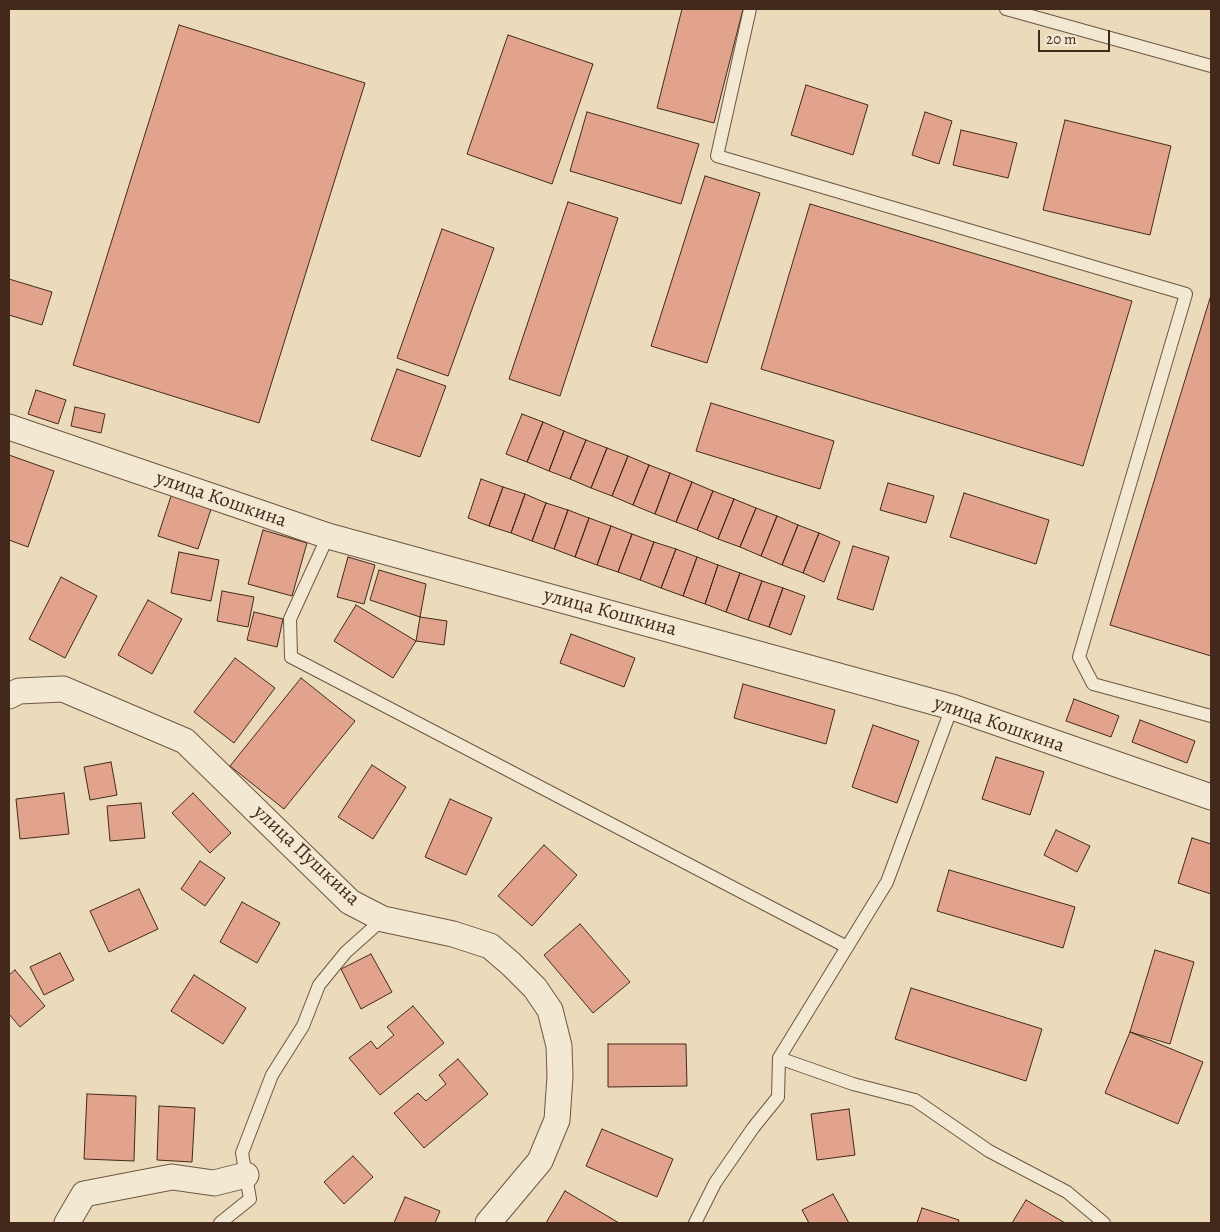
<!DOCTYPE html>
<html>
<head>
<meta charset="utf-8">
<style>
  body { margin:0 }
  #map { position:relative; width:1220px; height:1232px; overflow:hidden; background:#ecdbba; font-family:Alegreya,serif }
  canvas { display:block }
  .frame { position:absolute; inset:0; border:10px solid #43291c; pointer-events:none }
  .scale { position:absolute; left:1038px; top:30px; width:72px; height:22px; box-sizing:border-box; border:2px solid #43291c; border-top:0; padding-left:6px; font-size:15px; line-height:18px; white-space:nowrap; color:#43291c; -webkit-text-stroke:4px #f3e8d2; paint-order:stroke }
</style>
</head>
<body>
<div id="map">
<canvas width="1220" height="1232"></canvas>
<div class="frame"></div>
<div class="scale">20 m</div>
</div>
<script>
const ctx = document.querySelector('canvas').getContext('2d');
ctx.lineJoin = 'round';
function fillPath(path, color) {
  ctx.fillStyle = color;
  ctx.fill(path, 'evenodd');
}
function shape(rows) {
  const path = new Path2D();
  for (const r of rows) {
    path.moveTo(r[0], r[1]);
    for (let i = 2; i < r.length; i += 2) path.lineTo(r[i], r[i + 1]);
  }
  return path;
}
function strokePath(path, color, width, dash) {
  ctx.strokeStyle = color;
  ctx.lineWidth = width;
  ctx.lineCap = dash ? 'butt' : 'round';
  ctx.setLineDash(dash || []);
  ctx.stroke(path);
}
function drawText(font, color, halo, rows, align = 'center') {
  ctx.font = font + ' Alegreya,serif';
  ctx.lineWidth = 4;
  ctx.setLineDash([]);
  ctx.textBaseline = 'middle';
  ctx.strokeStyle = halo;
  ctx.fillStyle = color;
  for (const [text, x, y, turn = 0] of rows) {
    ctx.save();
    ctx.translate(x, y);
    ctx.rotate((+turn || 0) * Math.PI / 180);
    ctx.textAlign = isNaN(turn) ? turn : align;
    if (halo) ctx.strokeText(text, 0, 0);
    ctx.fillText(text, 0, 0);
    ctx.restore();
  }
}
const building = shape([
  [682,9,743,9,714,123,657,108,682,9],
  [179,25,365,83,259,423,73,365,179,25],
  [508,35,593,64,552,184,467,154,508,35],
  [806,85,868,105,853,155,791,135,806,85],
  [587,112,699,144,681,204,570,171,587,112],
  [925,112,952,121,939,164,912,155,925,112],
  [1065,120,1171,146,1150,235,1043,210,1065,120],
  [961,130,1017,143,1008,178,953,165,961,130],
  [705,176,760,193,707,363,651,346,705,176],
  [568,202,618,218,560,396,509,379,568,202],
  [810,204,1132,301,1083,466,761,369,810,204],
  [442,229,494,248,448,376,397,358,442,229],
  [9,279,52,292,42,325,9,315,9,279],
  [1211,295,1211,656,1110,625,1211,295],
  [397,369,446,386,420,457,371,440,397,369],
  [36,390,66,400,58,424,28,414,36,390],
  [711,403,834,441,820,489,696,451,711,403],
  [75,407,105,414,101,433,71,426,75,407],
  [522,414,543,422,527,462,506,454,522,414],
  [543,422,564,431,549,471,527,462,543,422],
  [564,431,586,440,570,479,549,471,564,431],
  [586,440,607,448,591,488,570,479,586,440],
  [607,448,628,456,612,496,591,488,607,448],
  [9,455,54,471,28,547,9,540,9,455],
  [628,456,649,465,633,505,612,496,628,456],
  [649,465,670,473,655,514,633,505,649,465],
  [670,473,692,482,676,522,655,514,670,473],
  [481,479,503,487,489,526,468,518,481,479],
  [692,482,713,491,697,530,676,522,692,482],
  [888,483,934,496,926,523,880,510,888,483],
  [174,487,214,500,198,549,158,536,174,487],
  [503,487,525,494,511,533,489,526,503,487],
  [713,491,734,499,718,539,697,530,713,491],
  [964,493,1049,520,1036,564,950,537,964,493],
  [525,494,546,503,532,541,511,533,525,494],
  [734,499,756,508,740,547,718,539,734,499],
  [546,503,568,510,554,549,532,541,546,503],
  [756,508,777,516,761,556,740,547,756,508],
  [568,510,589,518,575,557,554,549,568,510],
  [777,516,798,525,782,565,761,556,777,516],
  [589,518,611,526,597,565,575,557,589,518],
  [798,525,819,533,803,573,782,565,798,525],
  [611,526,632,534,618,572,597,565,611,526],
  [263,530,307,543,292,596,248,584,263,530],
  [819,533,840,542,824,582,803,573,819,533],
  [632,534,654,542,640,580,618,572,632,534],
  [654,542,676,549,661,588,640,580,654,542],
  [853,546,889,557,873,610,837,599,853,546],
  [676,549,697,557,683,596,661,588,676,549],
  [179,552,219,560,211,601,171,593,179,552],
  [348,557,375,565,364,604,337,597,348,557],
  [697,557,718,565,705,604,683,596,697,557],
  [718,565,740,573,726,612,705,604,718,565],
  [379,570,426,584,420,617,370,600,379,570],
  [740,573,762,581,748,620,726,612,740,573],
  [61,577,97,596,65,658,29,639,61,577],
  [762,581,783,588,769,627,748,620,762,581],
  [783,588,805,596,791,635,769,627,783,588],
  [222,591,254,597,248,627,217,621,222,591],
  [148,600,182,619,152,674,118,655,148,600],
  [356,605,416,641,393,678,334,641,356,605],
  [254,612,283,619,277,647,247,640,254,612],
  [420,617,447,621,444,645,416,641,420,617],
  [571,634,635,658,624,687,560,663,571,634],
  [235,658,275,688,234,743,194,712,235,658],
  [301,678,355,721,284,809,230,766,301,678],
  [743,684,835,710,826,744,734,718,743,684],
  [1074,699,1119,716,1111,737,1066,721,1074,699],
  [1140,720,1195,741,1187,763,1132,742,1140,720],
  [873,725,919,741,897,803,852,787,873,725],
  [996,757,1044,772,1030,815,982,799,996,757],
  [111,762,117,795,90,800,84,767,111,762],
  [372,765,406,787,373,839,338,817,372,765],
  [64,793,69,834,20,839,16,799,64,793],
  [193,793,231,833,210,853,172,813,193,793],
  [450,799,492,818,466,875,425,857,450,799],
  [141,803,145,838,110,841,107,806,141,803],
  [1056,830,1090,846,1077,872,1044,855,1056,830],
  [1192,838,1211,844,1211,894,1178,883,1192,838],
  [544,845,577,875,532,926,498,896,544,845],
  [200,861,225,878,205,906,181,889,200,861],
  [949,870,1075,907,1063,948,937,911,949,870],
  [139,889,158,929,109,952,90,911,139,889],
  [242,902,280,923,257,963,220,942,242,902],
  [580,924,630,982,593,1013,544,955,580,924],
  [1155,950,1194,962,1170,1044,1130,1032,1155,950],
  [60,953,74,980,44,995,30,967,60,953],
  [371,954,392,992,361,1009,341,969,371,954],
  [15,970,45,1006,20,1027,9,1014,9,975,15,970],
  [194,975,246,1008,223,1044,171,1011,194,975],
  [911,988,1042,1029,1026,1081,895,1039,911,988],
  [413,1006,444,1043,380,1095,349,1058,371,1041,377,1049,394,1035,387,1027,413,1006],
  [1130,1032,1203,1062,1178,1124,1105,1093,1130,1032],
  [608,1044,686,1044,687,1086,608,1087,608,1044],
  [458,1059,488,1094,424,1148,394,1113,418,1093,426,1101,446,1084,439,1075,458,1059],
  [87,1094,136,1096,134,1161,84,1159,87,1094],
  [159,1106,195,1108,192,1162,157,1160,159,1106],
  [849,1109,855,1155,817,1160,811,1114,849,1109],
  [602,1129,673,1159,657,1197,586,1166,602,1129],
  [353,1156,373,1177,344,1204,324,1182,353,1156],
  [565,1191,619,1223,546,1223,565,1191],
  [833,1194,849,1223,809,1223,802,1210,833,1194],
  [405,1197,440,1211,435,1223,394,1223,405,1197],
  [1026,1200,1065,1223,1012,1223,1026,1200],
  [922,1208,959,1220,958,1223,917,1223,922,1208]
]);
const service = shape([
  [750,9,717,156,1186,294,1079,657,1093,684,1211,716],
  [1006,9,1211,66],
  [328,536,290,619,291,657,847,947],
  [779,1058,853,1084,915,1100,989,1151,1067,1192,1104,1223],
  [220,1223,250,1199,242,1153,272,1075,303,1026,319,985,346,952,383,919],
  [695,1223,715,1183,753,1128,778,1097,779,1058,887,882,952,707]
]);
const minor = shape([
  [9,427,328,536,952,707,1211,797],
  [9,696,19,691,63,689,185,741,350,902,383,919,453,934,490,946,511,964,535,988,550,1010,559,1046,560,1076,557,1120,540,1161,488,1223],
  [67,1223,84,1194,172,1177,214,1183,246,1175]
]);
const streetNames = [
  ["улица Кошкина",221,500,19],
  ["улица Кошкина",610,613,15],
  ["улица Кошкина",999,725,19],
  ["улица Пушкина",306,856,43]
];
fillPath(building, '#e1a38c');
strokePath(building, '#43291c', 1);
strokePath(service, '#6d5644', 14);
strokePath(minor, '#6d5644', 27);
strokePath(service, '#f3e8d2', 12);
strokePath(minor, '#f3e8d2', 25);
drawText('20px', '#43291c', '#f3e8d2', streetNames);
</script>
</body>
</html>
